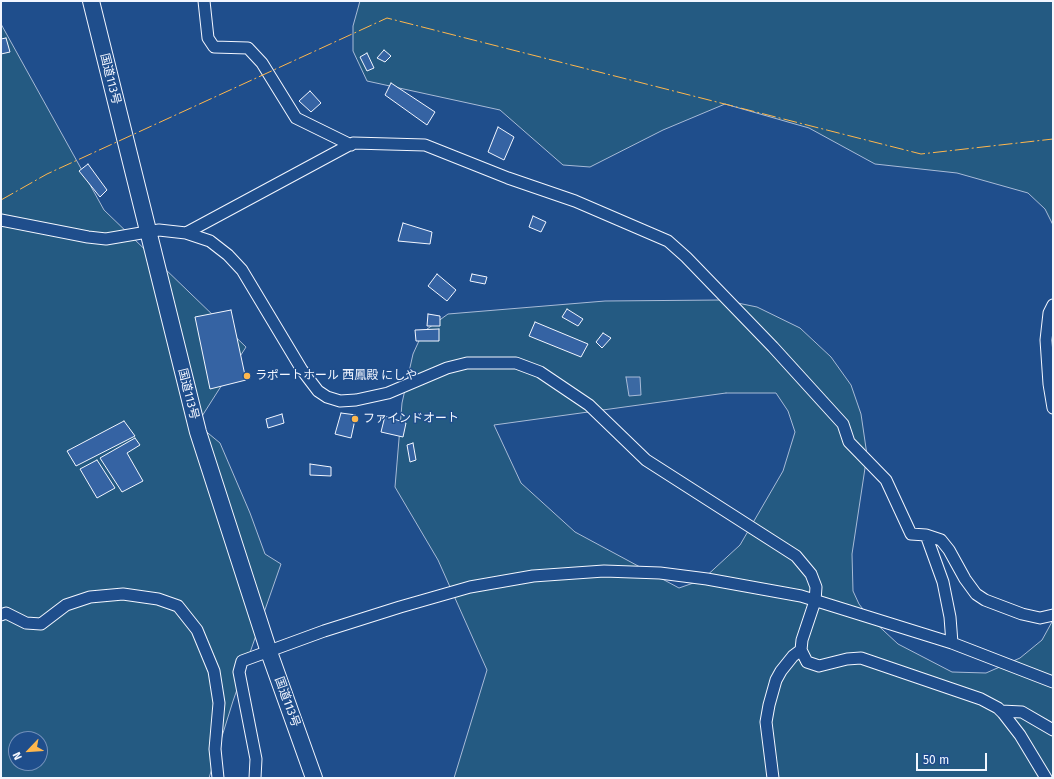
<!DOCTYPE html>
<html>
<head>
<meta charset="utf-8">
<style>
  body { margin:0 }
  #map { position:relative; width:1054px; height:779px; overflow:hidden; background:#1f4e8c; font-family:"Fira Sans",sans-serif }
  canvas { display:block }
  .frame { position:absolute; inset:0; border:2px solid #f2f6ff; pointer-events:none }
  .north { position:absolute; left:8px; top:731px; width:40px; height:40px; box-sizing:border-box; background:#1f4e8c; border:1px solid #7391ba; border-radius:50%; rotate:245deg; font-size:11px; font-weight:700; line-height:16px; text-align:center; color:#f2f6ff }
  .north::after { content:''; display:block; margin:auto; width:14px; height:18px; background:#ffb74d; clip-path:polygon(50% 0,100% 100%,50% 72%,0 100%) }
  .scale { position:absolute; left:916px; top:753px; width:71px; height:18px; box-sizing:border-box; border:2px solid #f2f6ff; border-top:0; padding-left:5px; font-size:12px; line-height:14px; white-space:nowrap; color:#f2f6ff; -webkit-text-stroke:3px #1f4e8c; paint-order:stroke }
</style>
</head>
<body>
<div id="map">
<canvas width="1054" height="779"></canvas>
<div class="frame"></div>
<div class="north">N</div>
<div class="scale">50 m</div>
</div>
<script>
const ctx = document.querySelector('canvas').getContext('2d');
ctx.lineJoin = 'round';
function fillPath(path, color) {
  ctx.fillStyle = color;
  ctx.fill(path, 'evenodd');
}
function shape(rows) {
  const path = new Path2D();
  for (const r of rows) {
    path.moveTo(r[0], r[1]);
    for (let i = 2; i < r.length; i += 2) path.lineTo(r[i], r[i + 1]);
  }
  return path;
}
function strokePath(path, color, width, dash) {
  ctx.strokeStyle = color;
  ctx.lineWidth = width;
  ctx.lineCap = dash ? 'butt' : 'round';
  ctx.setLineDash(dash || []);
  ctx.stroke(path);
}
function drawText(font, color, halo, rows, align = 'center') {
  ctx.font = font + ' "Fira Sans","Noto Sans JP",sans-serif';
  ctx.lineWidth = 3;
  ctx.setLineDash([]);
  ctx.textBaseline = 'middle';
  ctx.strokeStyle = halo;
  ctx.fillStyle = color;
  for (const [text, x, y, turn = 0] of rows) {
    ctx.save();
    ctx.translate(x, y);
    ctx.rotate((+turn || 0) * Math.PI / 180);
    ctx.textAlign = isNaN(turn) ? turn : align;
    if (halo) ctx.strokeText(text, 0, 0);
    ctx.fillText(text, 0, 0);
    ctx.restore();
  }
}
const green = shape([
  [360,1,1053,1,1053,225,1045,209,1028,193,957,173,875,164,809,128,725,104,663,130,590,167,563,165,500,110,367,81,353,51,353,26,360,1],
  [1,24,104,210,246,347,197,424,220,443,250,513,265,554,281,564,233,701,209,778,1,778,1,24],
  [16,739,40,739,40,763,16,763,16,739],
  [723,300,757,307,800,328,831,357,851,385,861,414,867,455,852,554,853,591,859,604,869,617,898,644,952,672,986,673,1020,658,1042,640,1053,620,1053,778,454,778,487,670,438,560,395,487,402,403,413,354,423,332,448,314,605,301,723,300],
  [726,393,776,393,788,411,795,432,783,471,740,545,702,580,679,588,575,532,521,483,494,425,726,393]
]);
const water = shape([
  [626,377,640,377,641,395,629,396,626,377]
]);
const building = shape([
  [6,38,10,52,1,54,1,39,6,38],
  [384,50,391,56,385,62,377,58,384,50],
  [367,53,374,68,367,71,360,57,367,53],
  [391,83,435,112,427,125,385,95,391,83],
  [310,91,321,103,311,112,299,101,310,91],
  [498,127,514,137,504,160,488,152,498,127],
  [88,164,107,190,100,197,79,171,88,164],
  [533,216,546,222,541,232,529,227,533,216],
  [403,223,432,232,430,244,398,241,403,223],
  [437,274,456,290,447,301,428,286,437,274],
  [472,274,487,277,485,284,470,281,472,274],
  [567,309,583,319,578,326,562,317,567,309],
  [231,310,246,380,210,389,195,317,231,310],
  [428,314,440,316,440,326,427,326,428,314],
  [535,322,588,344,581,357,529,336,535,322],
  [439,329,439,341,416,341,415,330,439,329],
  [603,333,611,338,602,348,596,342,603,333],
  [341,413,356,415,351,438,335,434,341,413],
  [282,414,284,423,268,428,266,419,282,414],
  [385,416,406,423,403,437,381,432,385,416],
  [124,421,135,436,76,466,67,451,124,421],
  [135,438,140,445,127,453,143,481,122,492,100,458,135,438],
  [413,443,416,460,410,462,407,445,413,443],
  [97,460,115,488,97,498,80,469,97,460],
  [310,464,331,467,331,476,310,475,310,464]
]);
const minor = shape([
  [204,1,208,38,214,47,248,48,262,63,296,118,351,145],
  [1,220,88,237,106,239,159,230,186,233,210,241,228,255,242,270,302,370,318,391,327,397,340,401,356,400,388,393,447,368,467,363,516,363,540,372,589,405,646,460,796,556,811,574,816,587,815,601,802,640,801,650,807,662,819,666,847,659,861,658,981,699,998,708,1003,713,1020,735,1046,778],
  [186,233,353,143,425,145,508,178,575,201,668,241,686,257,773,347,843,424,849,442,886,480,911,534,926,535,941,540,949,550,965,579,976,594,985,600,1022,614,1040,618,1053,615],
  [1053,305,1049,313,1046,340,1049,384,1053,408],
  [926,535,943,582,950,617,952,643],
  [1,615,6,613,26,623,41,624,66,605,90,597,123,594,158,599,178,606,197,630,214,671,219,703,215,749,218,778],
  [1001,711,1022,712,1053,730],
  [255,778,256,759,239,672,242,661,324,631,400,607,470,587,533,576,604,571,660,573,707,579,801,596,952,643,1053,682],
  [773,778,766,722,769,705,776,680,781,671,793,656,801,650]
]);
const highway = shape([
  [91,1,198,432,269,652,314,778]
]);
const power = shape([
  [1,200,47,174,387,18,921,154,1053,139]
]);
const markers = [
  [247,376,4,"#ffb74d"],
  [355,419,4,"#ffb74d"]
];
const streetNames = [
  ["国道113号",110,79,76],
  ["国道113号",188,394,76],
  ["国道113号",287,702,70]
];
const poiNames = [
  ["ラポートホール 西鳳殿 にしや",255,376],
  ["ファインドオート",363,419]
];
fillPath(green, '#245a82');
strokePath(green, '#a8bbd7', 1);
fillPath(water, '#3b69a3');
strokePath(water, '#a8bbd7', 1);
fillPath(building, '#3563a3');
strokePath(building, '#f2f6ff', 1);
strokePath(minor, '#f2f6ff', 13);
strokePath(highway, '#f2f6ff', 18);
strokePath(minor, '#1f4e8c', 11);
strokePath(highway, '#1f4e8c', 16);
strokePath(power, '#ffb74d', 1, [14, 3, 2, 3]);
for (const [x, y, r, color] of markers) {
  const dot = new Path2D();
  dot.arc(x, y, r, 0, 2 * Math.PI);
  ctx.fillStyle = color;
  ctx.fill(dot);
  strokePath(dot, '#1f4e8c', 1.5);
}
drawText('12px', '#f2f6ff', '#1f4e8c', streetNames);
drawText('12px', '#f2f6ff', '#1f4e8c', poiNames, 'left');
</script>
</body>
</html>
